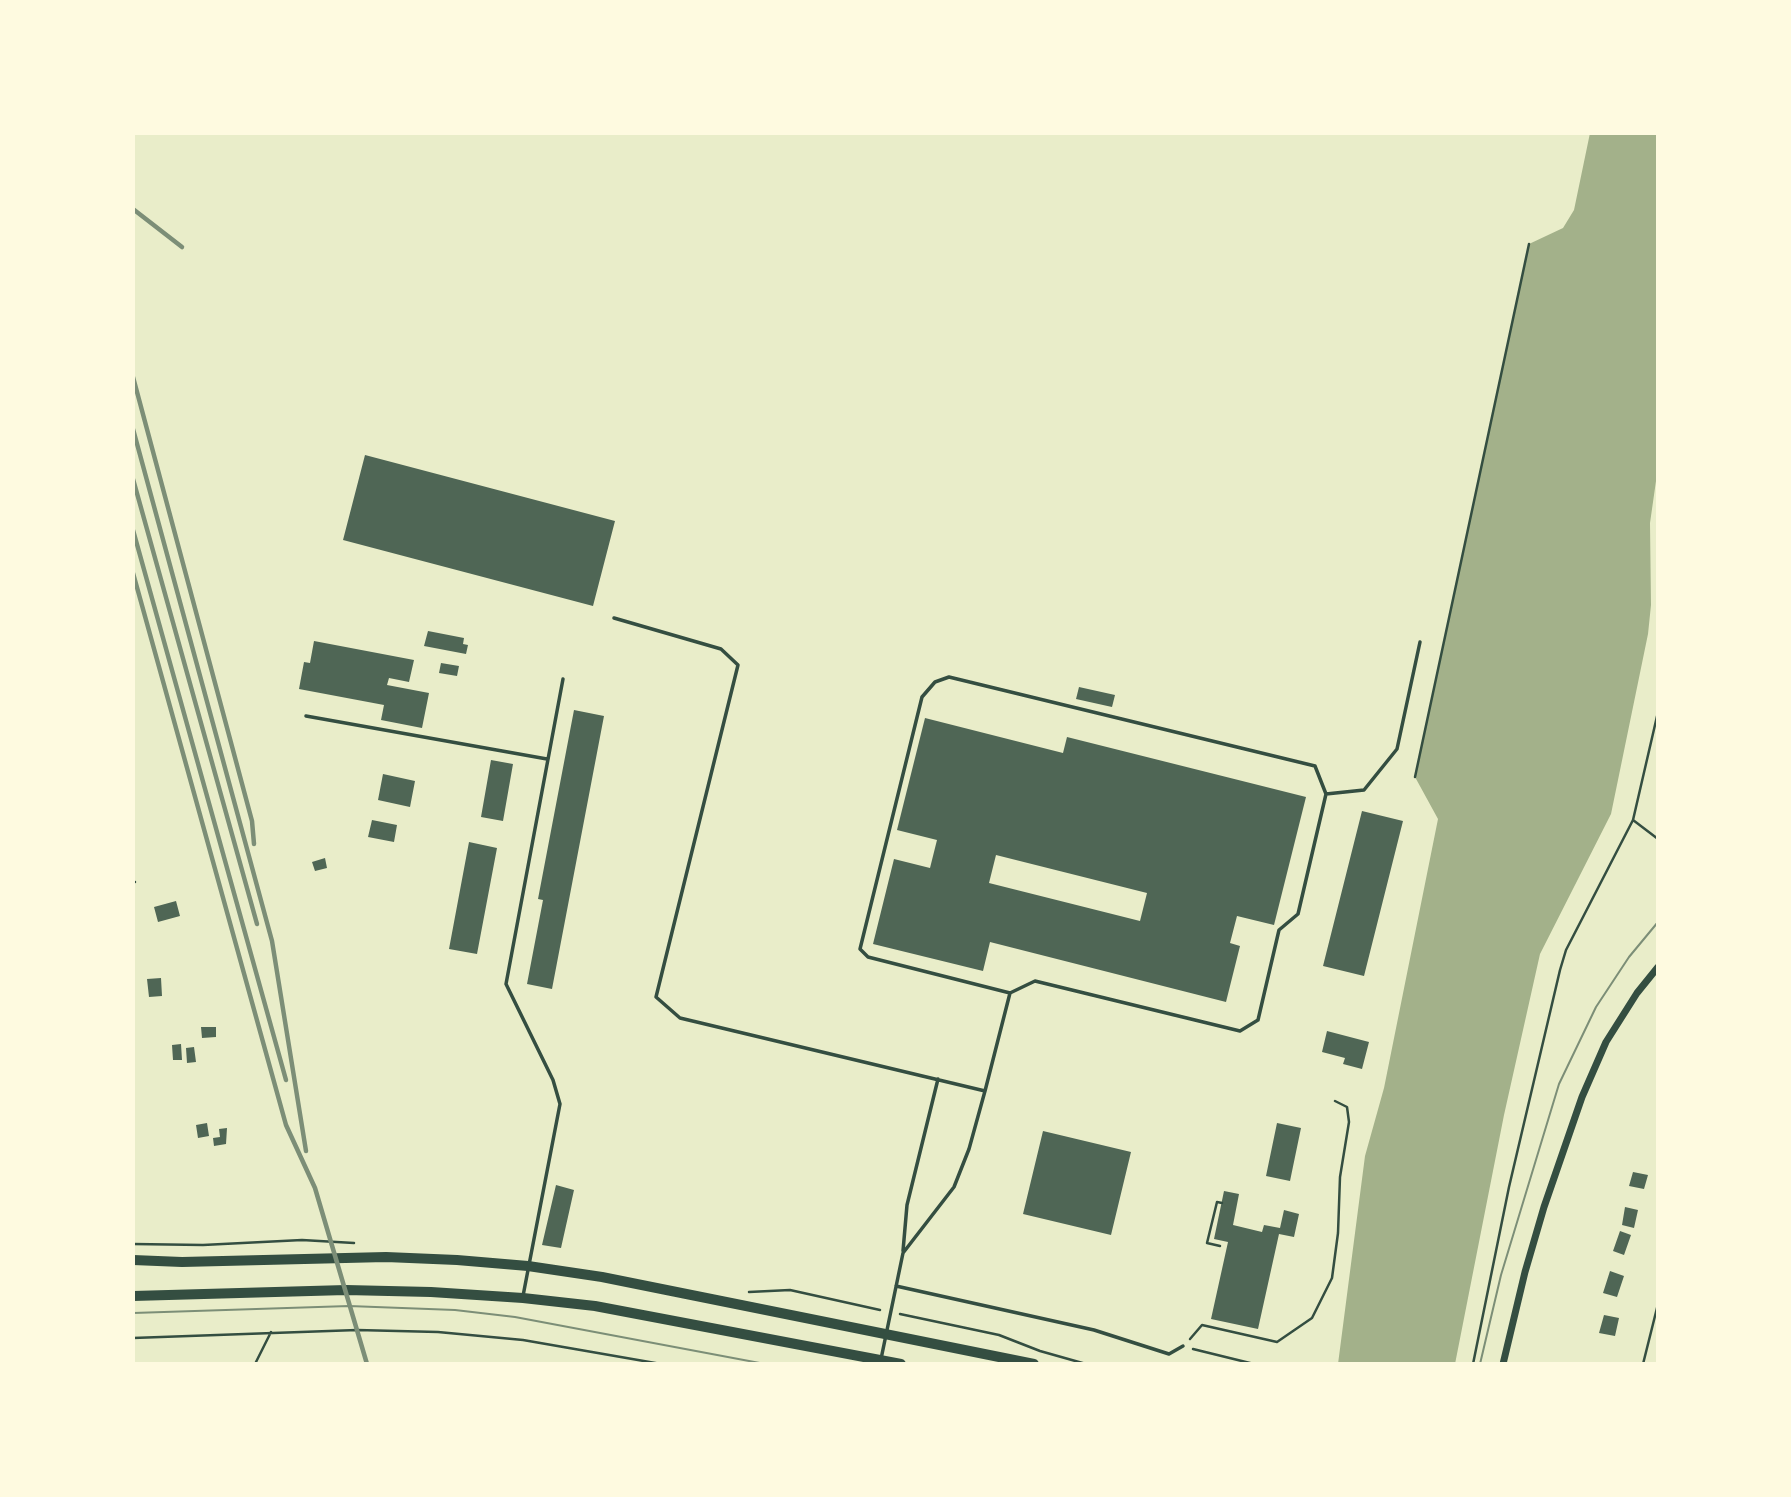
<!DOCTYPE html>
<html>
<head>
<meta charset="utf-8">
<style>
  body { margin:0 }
  #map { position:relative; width:1791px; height:1497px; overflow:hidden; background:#e9edc9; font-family:"Work Sans",sans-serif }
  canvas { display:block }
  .frame { position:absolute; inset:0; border:135px solid #fefae0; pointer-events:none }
</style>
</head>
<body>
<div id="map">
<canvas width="1791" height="1497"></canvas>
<div class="frame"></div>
</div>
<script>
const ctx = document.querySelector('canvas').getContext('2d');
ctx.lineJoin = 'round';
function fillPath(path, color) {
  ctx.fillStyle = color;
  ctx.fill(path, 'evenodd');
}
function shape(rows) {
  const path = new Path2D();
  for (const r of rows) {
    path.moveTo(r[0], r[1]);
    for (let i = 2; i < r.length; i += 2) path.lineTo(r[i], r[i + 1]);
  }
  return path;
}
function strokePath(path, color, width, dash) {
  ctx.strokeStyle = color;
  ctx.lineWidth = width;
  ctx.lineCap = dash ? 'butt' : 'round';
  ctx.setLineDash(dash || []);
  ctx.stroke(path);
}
const water = shape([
  [1590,133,1658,133,1658,467,1650,523,1651,605,1648,634,1611,814,1540,954,1504,1115,1455,1364,1338,1364,1365,1156,1384,1088,1438,819,1415,777,1529,244,1563,228,1574,210]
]);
const building = shape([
  [365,455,615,521,593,606,343,540],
  [428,631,464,638,463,644,468,645,466,654,424,646],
  [314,641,414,660,409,682,389,678,387,685,429,693,422,728,381,720,384,705,299,689,304,662,310,663],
  [441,663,459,666,457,676,439,673],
  [1079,687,1115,695,1112,707,1076,699],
  [574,710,604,716,552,989,527,984,543,900,538,899],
  [925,718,1063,753,1067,737,1306,797,1274,925,1237,916,1230,943,1240,946,1226,1002,990,942,983,971,873,944,894,859,930,868,937,840,897,830],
  [996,855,1147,893,1140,921,989,883],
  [491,760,513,764,503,821,481,817],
  [383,774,415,781,410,807,378,800],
  [1362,811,1403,821,1364,976,1323,966],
  [372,820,397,825,394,842,368,837],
  [469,842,497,848,477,954,449,949],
  [325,858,327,868,315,871,312,862],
  [176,901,180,916,158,922,154,907],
  [161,978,162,996,149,997,147,979],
  [201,1027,216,1027,216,1037,202,1038],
  [1327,1031,1369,1042,1362,1069,1343,1064,1345,1058,1322,1052],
  [181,1044,182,1060,173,1060,172,1045],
  [194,1047,196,1062,187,1063,186,1048],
  [207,1123,209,1136,198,1138,196,1125],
  [1277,1123,1301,1128,1290,1181,1266,1176],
  [227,1128,226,1144,214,1146,213,1138,220,1137,219,1129],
  [1043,1131,1131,1152,1111,1235,1023,1214],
  [1633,1172,1648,1175,1644,1189,1629,1186],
  [556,1185,574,1190,561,1248,542,1245],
  [1224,1191,1239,1194,1233,1225,1262,1232,1264,1225,1280,1228,1284,1210,1299,1214,1294,1237,1279,1234,1258,1329,1211,1319,1228,1242,1214,1239],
  [1625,1207,1638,1210,1634,1228,1622,1225],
  [1620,1231,1631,1235,1624,1255,1613,1251],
  [1610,1271,1624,1276,1617,1297,1603,1293],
  [1604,1315,1619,1318,1615,1336,1599,1333]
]);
const path = shape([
  [1415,777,1529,244],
  [1633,820,1658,839],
  [133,882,135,882],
  [133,1244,203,1245,302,1240,354,1243],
  [1220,1246,1207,1243,1217,1202,1222,1203],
  [749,1292,790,1290,880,1310],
  [900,1314,999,1335,1040,1351,1086,1364],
  [133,1338,357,1330,438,1332,523,1340,661,1364],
  [1190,1339,1202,1325,1277,1342,1312,1318,1332,1278,1338,1233,1340,1177,1349,1122,1347,1107,1335,1101],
  [1193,1349,1254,1364],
  [255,1364,271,1332],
  [1473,1364,1509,1187,1560,970,1566,950,1633,820,1658,712],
  [1643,1364,1658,1304]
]);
const service = shape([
  [614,618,721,649,738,665,656,997,680,1018,985,1091,969,1149,954,1187,903,1253,881,1359],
  [306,716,547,759],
  [1326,794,1364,790,1397,749,1420,642],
  [985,1091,1010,993,1035,981,1240,1031,1258,1020,1279,930,1298,914,1326,794,1315,766,949,677,935,682,922,697,860,949,868,957,1010,993],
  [903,1251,907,1205,938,1079],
  [896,1286,1094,1330,1169,1354,1183,1346],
  [523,1296,560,1104,553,1080,506,984,563,679]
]);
const minor = shape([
  [1503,1364,1525,1272,1544,1207,1582,1097,1606,1042,1637,993,1658,967]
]);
const primary = shape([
  [133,1260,182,1262,386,1257,457,1260,528,1266,602,1277,1034,1364],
  [133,1296,346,1290,431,1292,523,1298,595,1306,901,1364]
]);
const tram = shape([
  [133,1313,349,1306,455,1310,515,1317,765,1364],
  [1480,1364,1501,1275,1559,1084,1596,1007,1629,957,1658,922]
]);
const rail = shape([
  [133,209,182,247],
  [133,377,252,821,254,844],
  [133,429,272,941,306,1151],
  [133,479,257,924],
  [133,530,286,1080],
  [133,573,286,1125,315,1188,367,1364]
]);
fillPath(water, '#a3b18a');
fillPath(building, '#4f6655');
strokePath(path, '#344e41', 2.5);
strokePath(service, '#344e41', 3.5);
strokePath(minor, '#344e41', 7);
strokePath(primary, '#344e41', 10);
strokePath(tram, '#7c8e77', 2);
strokePath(rail, '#7c8e77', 4.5);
</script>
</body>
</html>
